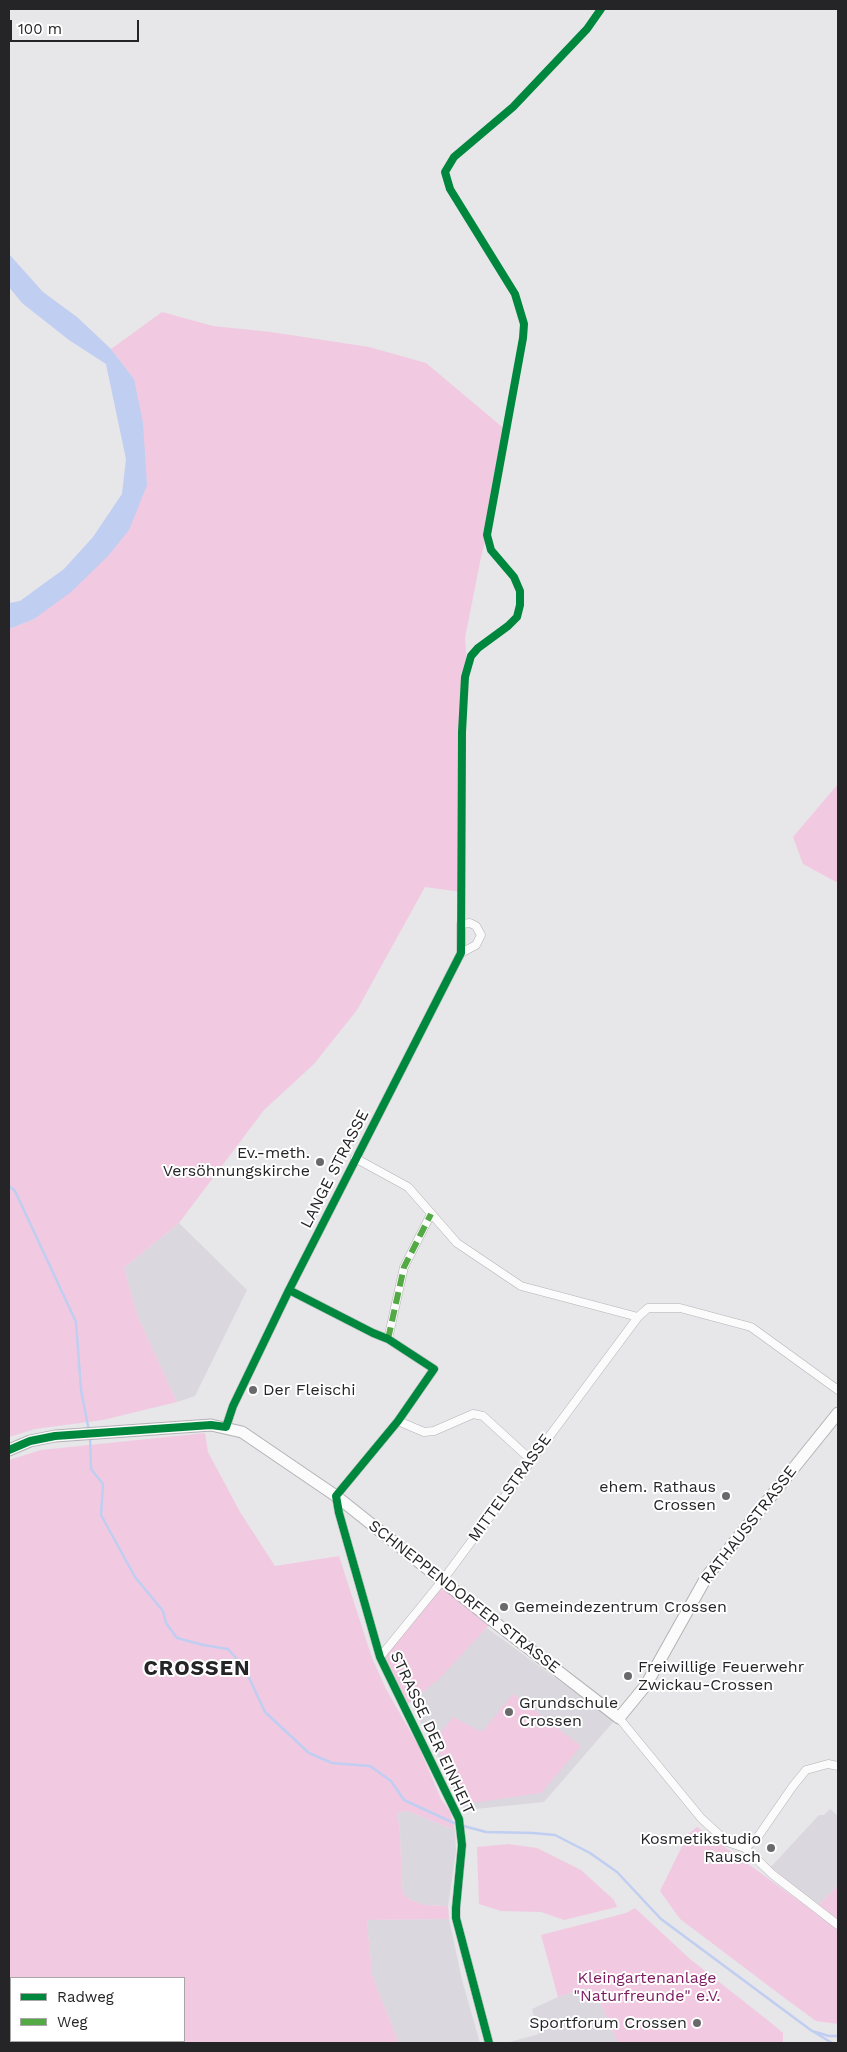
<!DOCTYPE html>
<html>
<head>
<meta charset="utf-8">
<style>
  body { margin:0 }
  #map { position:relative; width:847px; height:2052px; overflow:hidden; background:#e7e6e9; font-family:"Work Sans",sans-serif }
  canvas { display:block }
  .frame { position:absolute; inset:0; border:10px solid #252426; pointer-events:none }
  .legend { position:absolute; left:10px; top:1977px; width:175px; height:65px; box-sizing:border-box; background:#fff; border:1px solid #a8a7a8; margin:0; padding:6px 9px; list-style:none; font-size:15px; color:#252426 }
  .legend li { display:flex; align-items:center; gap:10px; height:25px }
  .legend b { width:25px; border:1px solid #a8a7a8 }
  .scale { position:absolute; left:10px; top:20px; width:129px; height:22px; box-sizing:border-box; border:2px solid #252426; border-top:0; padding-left:6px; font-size:15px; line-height:18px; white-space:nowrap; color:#252426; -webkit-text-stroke:4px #fff; paint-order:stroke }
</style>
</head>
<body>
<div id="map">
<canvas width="847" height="2052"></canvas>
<div class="frame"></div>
<ul class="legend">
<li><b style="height:6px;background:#00873e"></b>Radweg</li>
<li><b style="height:6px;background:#53aa44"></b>Weg</li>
</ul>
<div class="scale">100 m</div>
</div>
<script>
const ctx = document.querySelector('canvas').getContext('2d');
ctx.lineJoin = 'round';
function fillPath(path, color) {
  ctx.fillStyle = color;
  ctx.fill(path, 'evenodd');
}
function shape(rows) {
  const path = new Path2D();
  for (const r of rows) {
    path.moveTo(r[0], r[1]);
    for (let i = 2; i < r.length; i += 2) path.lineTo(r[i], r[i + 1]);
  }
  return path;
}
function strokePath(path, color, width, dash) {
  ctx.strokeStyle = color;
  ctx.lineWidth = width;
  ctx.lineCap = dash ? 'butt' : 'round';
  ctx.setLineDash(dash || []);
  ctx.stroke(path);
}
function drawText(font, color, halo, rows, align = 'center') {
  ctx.font = font + ' "Work Sans",sans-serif';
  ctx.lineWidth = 4;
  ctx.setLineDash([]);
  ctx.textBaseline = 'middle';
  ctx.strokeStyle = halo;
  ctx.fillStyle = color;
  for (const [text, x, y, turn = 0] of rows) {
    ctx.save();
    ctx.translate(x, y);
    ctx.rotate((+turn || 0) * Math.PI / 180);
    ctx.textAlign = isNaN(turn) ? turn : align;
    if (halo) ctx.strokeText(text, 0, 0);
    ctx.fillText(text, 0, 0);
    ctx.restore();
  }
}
const built = shape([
  [179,1223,247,1290,195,1396,177,1402,138,1317,124,1268],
  [487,1628,614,1721,544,1802,465,1810,411,1703,436,1680,460,1652],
  [830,1809,838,1816,838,1885,817,1907,769,1869,819,1815,824,1815],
  [407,1811,455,1830,456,1851,448,1906,424,1905,411,1900,403,1893,402,1884,400,1833,397,1813],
  [449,1919,462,1980,480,2043,399,2043,372,1975,367,1920],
  [586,1988,600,2002,618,2043,506,2043,539,2034,532,2009,558,1997]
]);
const green = shape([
  [162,312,213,326,271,332,369,347,426,363,507,431,492,514,481,557,465,638,467,665,465,677,462,732,461,892,425,887,357,1010,314,1064,264,1110,179,1223,124,1268,138,1317,177,1402,103,1420,35,1429,9,1437,9,629,34,619,129,530,134,379,111,349],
  [838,784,838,883,803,864,793,837],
  [205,1433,208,1452,240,1512,275,1566,339,1556,372,1658,386,1689,418,1745,441,1799,450,1811,455,1830,407,1811,397,1813,400,1833,402,1884,403,1893,411,1900,424,1905,448,1906,449,1919,367,1920,372,1975,399,2043,82,2043,79,2041,184,2041,184,1978,11,1978,11,1981,9,1979,9,1460,41,1450],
  [442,1581,493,1621,439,1679,404,1707,380,1657],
  [513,1694,581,1746,541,1793,466,1804,434,1741,453,1717,482,1732],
  [697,1827,838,1929,838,2024,816,2021,786,1999,680,1919,660,1891,688,1834],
  [508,1844,537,1848,581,1870,614,1900,617,1907,564,1920,541,1912,501,1911,479,1904,477,1847],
  [838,1885,838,1923,817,1907],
  [635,1908,690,1959,770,2022,783,2033,783,2043,724,2043,723,2041,723,2043,618,2043,600,2002,586,1988,558,1997,541,1935,626,1913]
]);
const water = shape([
  [9,254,43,292,77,317,111,349,134,379,143,423,147,485,129,530,108,556,71,592,34,619,9,629,9,603,20,601,64,569,93,537,122,494,126,459,106,364,69,340,22,303,9,287]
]);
const stream = shape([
  [9,1186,15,1191,76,1322,81,1390,89,1431],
  [90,1436,91,1469,103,1484,101,1515,135,1577,163,1611,166,1623,177,1638,203,1645,228,1649,244,1667,265,1712,309,1753,332,1763,370,1766,391,1781,404,1800,456,1824,486,1832,533,1833,555,1835,590,1853,617,1872,661,1919,812,2031,829,2036,838,2036],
  [814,2032,832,2043]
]);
const street = shape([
  [355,1158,408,1187,457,1243,521,1286,638,1317,648,1308,680,1308,751,1327,838,1390],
  [289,1290,373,1333,388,1339,434,1369,398,1421,336,1496,339,1513,380,1657,459,1819,462,1845,456,1908,456,1918,489,2043],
  [388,1339,404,1267,431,1214],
  [398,1421,424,1432,434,1431,473,1414,483,1416,530,1459],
  [226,1427,233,1406,289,1290,461,953,461,924,470,923,476,926,481,935,476,945,461,953],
  [380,1657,442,1581,638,1317],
  [619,1718,701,1818,727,1842,745,1848,757,1838,793,1786,806,1770,828,1764,838,1766],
  [745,1848,772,1874,838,1925]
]);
const secondary = shape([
  [9,1450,30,1441,55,1436,211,1425,242,1432,336,1496,493,1621,619,1718,646,1685,707,1576,838,1413]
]);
const quiet = shape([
  [388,1339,404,1267,431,1214]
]);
const cycleway = shape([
  [289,1290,373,1333,388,1339,434,1369,398,1421,336,1496,339,1513,380,1657,459,1819,462,1845,456,1908,456,1918,489,2043],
  [9,1450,30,1441,55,1436,211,1425,226,1427,233,1406,289,1290,461,953,462,732,465,677,471,656,478,648,508,626,517,617,520,605,520,591,514,577,491,550,487,535,523,338,524,324,515,294,450,189,445,172,454,157,513,107,587,29,601,9]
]);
const markers = [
  [320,1162,5,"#69686a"],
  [253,1390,5,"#69686a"],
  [726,1496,5,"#69686a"],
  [504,1607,5,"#69686a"],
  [628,1676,5,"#69686a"],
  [509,1712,5,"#69686a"],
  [771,1848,5,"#69686a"],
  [697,2023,5,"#69686a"]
];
const poiNames = [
  ["Ev.-meth.",310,1153],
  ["Versöhnungskirche",310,1171],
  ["Der Fleischi",263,1390,"left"],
  ["ehem. Rathaus",716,1487],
  ["Crossen",716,1505],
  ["Gemeindezentrum Crossen",514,1607,"left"],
  ["Freiwillige Feuerwehr",638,1667,"left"],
  ["Zwickau-Crossen",638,1685,"left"],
  ["Grundschule",519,1703,"left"],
  ["Crossen",519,1721,"left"],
  ["Kosmetikstudio",761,1839],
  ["Rausch",761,1857],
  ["Sportforum Crossen",687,2023]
];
const streetNames = [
  ["LANGE STRASSE",335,1169,-63],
  ["MITTELSTRASSE",510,1488,-54],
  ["RATHAUSSTRASSE",749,1525,-52],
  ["SCHNEPPENDORFER STRASSE",464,1597,38],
  ["STRASSE DER EINHEIT",432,1733,65]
];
const parkNames = [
  ["Kleingartenanlage",647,1978],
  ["\"Naturfreunde\" e.V.",647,1996]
];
const districtNames = [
  ["CROSSEN",197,1669]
];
fillPath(built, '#dad7de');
fillPath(green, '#f1cae2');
fillPath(water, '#bfcef1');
strokePath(stream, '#bfcef1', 2.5);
strokePath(street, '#b3b2b5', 9);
strokePath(secondary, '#b3b2b5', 13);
strokePath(street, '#fbfbfc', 8);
strokePath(secondary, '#fbfbfc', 11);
strokePath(quiet, '#53aa44', 6, [12, 6]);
strokePath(cycleway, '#00873e', 8);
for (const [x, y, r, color] of markers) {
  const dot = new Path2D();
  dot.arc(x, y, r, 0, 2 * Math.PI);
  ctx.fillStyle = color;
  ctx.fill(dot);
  strokePath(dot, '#fff', 2);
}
drawText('16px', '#252426', '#fff', poiNames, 'right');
drawText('16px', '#252426', '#fff', streetNames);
drawText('16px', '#7d1b60', '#fff', parkNames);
ctx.letterSpacing = '1px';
drawText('bold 21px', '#252426', '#fff', districtNames);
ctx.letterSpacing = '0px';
</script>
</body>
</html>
